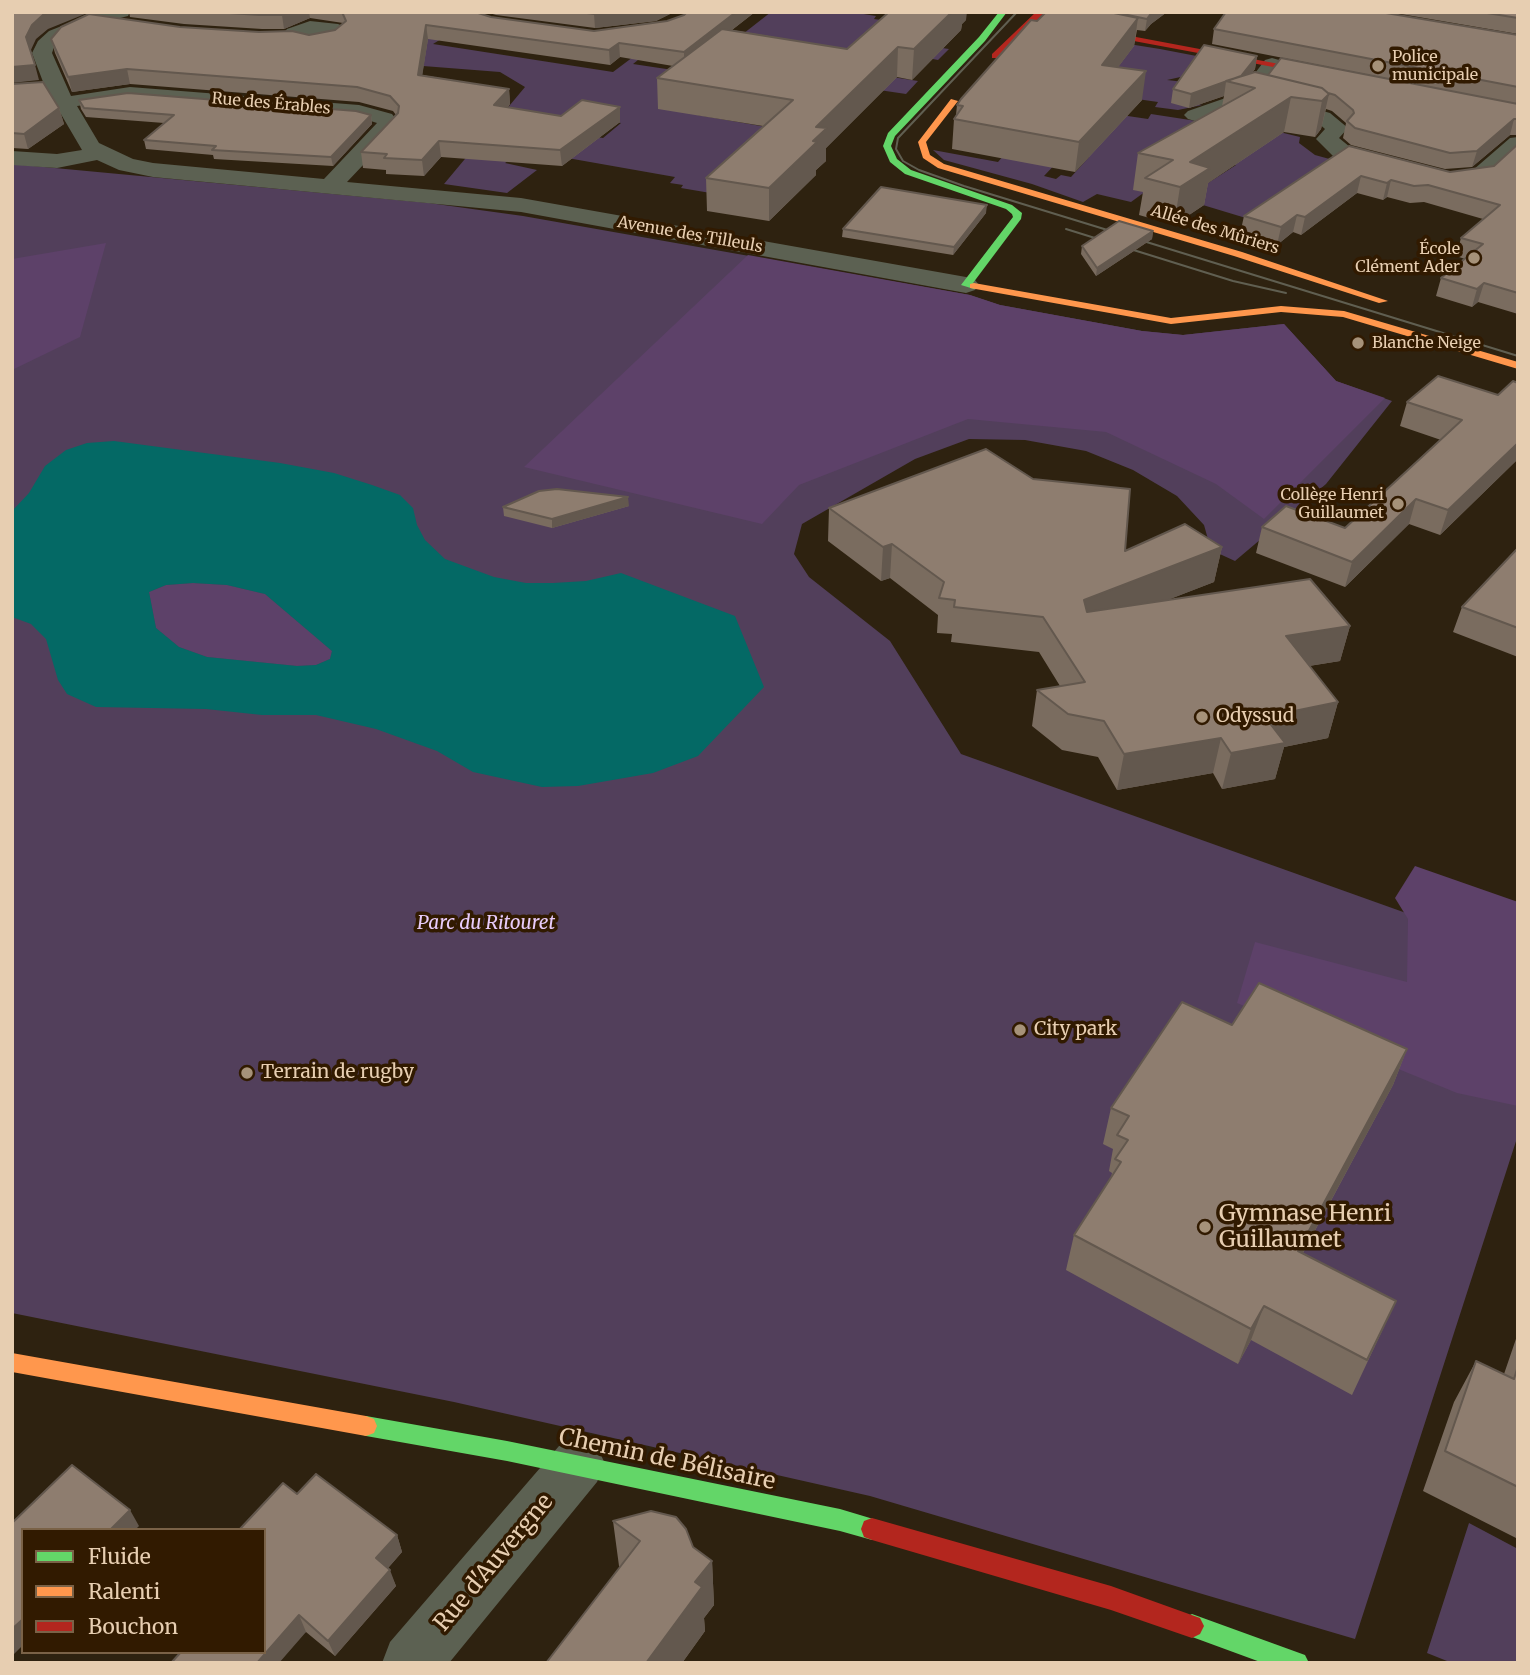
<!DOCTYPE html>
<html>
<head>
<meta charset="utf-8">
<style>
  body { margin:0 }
  #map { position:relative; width:1530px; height:1675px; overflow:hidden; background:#2e2210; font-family:Merriweather,serif }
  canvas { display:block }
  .frame { position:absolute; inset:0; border:14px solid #e7ceb1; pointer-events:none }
  .legend { position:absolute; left:21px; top:1528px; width:245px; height:126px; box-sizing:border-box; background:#311a00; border:2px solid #7a6247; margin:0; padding:9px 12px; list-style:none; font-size:21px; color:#e7ceb1 }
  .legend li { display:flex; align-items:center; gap:14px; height:35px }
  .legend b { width:35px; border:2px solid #7a6247 }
</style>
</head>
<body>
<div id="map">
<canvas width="1530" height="1675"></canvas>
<div class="frame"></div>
<ul class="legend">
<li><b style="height:9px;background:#63d668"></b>Fluide</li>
<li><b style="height:9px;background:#ff974d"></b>Ralenti</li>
<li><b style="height:9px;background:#b3261e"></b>Bouchon</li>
</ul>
</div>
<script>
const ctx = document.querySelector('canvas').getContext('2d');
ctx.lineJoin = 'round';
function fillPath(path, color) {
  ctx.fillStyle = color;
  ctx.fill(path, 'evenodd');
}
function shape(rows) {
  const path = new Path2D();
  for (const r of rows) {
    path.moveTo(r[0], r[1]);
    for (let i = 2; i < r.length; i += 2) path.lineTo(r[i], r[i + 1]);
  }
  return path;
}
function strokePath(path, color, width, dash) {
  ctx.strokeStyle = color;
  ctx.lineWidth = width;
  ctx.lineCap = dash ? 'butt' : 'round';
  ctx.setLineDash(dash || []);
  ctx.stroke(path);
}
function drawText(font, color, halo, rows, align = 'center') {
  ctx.font = font + ' Merriweather,serif';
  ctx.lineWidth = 7;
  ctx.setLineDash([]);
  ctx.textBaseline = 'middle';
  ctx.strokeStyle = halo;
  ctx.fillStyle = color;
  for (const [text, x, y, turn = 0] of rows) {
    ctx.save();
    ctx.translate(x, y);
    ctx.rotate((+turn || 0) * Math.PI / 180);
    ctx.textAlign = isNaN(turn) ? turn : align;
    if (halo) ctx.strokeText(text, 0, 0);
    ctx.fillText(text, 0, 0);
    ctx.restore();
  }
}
const green = shape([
  [771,12,851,12,876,16,874,19,926,26,908,43,949,49,938,60,917,56,873,74,918,81,906,94,879,90,698,115,778,129,740,198,681,188,683,185,670,183,675,177,556,156,584,135,603,138,621,123,583,116,530,145,505,163,537,170,507,193,444,184,525,87,500,72,346,60,410,44,464,25,433,44,613,72,641,51,648,52,633,64,693,73],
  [1066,34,1160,49,1254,67,1254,70,1194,61,1185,76,1167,80,1193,83,1194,103,1202,105,1178,110,1155,107,1158,102,1045,86],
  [1047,104,1148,119,1151,114,1203,122,1218,117,1300,137,1299,143,1315,155,1344,163,1259,222,1183,199,1236,165,1197,154,1131,202,1097,194,1083,202,1032,184,944,160,933,150,998,162],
  [1089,157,1071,177,1061,175,1056,179,1044,176,1060,159],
  [12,164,429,203,523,216,970,295,1000,305,1142,331,1183,335,1284,324,1336,381,1392,401,1326,484,1235,561,1211,550,1204,525,1177,496,1133,470,1086,451,1025,440,969,439,915,459,802,524,794,554,809,577,890,641,961,754,1518,953,1518,1135,1355,1639,870,1496,454,1402,12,1313],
  [1469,1523,1518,1549,1518,1663,1452,1663,1427,1653]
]);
const forest = shape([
  [106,243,80,337,12,370,12,259],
  [748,255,970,295,1000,305,1142,331,1183,335,1284,324,1336,381,1385,398,1264,519,1216,484,1106,432,968,419,799,485,762,524,524,467],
  [193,583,227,585,265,594,332,651,330,659,316,665,297,666,207,657,179,647,156,628,149,592,166,585],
  [1415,866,1518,902,1518,1106,1457,1093,1237,1003,1255,942,1407,982,1408,919,1395,898]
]);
const water = shape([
  [114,441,280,463,334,473,372,485,400,495,413,508,417,525,425,540,445,559,494,577,526,583,553,583,586,581,621,573,735,616,764,687,698,756,653,773,578,786,542,787,473,772,437,751,376,729,316,715,262,715,206,709,96,707,67,694,58,680,46,639,31,624,12,617,12,511,29,493,45,466,66,450,87,443],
  [193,583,227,585,265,594,332,651,330,659,316,665,297,666,207,657,179,647,156,628,149,592,166,585]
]);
const street = shape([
  [97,12,130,12,128,16,96,24,63,39,54,47,52,53,71,96,130,87,359,105,392,114,399,123,398,128,347,182,521,198,966,277,975,280,979,285,975,290,966,293,521,212,153,177,119,170,97,160,57,168,12,165,12,151,57,154,82,150,45,87,32,53,38,41,49,31,97,12],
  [130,99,358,117,377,123,324,179,153,163,133,159,99,143,77,106,130,99],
  [310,21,338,24,343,26,346,34,343,38,320,46,290,43,280,37,287,29,310,21],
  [1272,58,1279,60,1282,64,1254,101,1195,121,1188,119,1184,115,1188,111,1240,93,1265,60,1272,58],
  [1273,97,1330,113,1348,128,1339,138,1350,147,1445,172,1473,170,1510,138,1518,137,1518,154,1487,181,1445,186,1334,157,1316,139,1325,129,1316,121,1266,107,1263,103,1266,99,1273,97],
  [578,1439,597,1446,605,1464,597,1482,449,1663,382,1663,390,1642,559,1446,578,1439]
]);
const fast = shape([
  [999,12,1007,12,985,41,895,136,891,146,897,159,911,170,1012,205,1022,213,1021,219,973,283,979,286,974,289,961,285,1013,217,1012,214,1006,209,905,174,890,162,883,146,888,133,979,37,999,12],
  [366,1416,507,1441,840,1509,880,1521,883,1529,880,1537,872,1540,840,1531,507,1461,366,1436,358,1433,355,1426,358,1419,366,1416],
  [1192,1614,1305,1655,1309,1663,1263,1663,1184,1634,1180,1626,1184,1618,1192,1614]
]);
const slow = shape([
  [951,99,958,101,926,142,930,155,944,164,1242,252,1388,301,1379,303,1234,256,938,168,923,158,918,142,951,99],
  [974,283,1171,318,1281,306,1344,311,1518,362,1518,369,1343,317,1281,312,1171,324,970,288,970,284,974,283],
  [12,1353,366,1416,374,1419,377,1426,374,1433,366,1436,12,1372,12,1353]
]);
const jam = shape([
  [1036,12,1045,12,998,58,992,58,992,54,1036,12],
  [1083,27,1327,73,1331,75,1327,77,1080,31,1083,27],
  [872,1518,1111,1586,1200,1618,1204,1626,1200,1634,1192,1638,1111,1610,872,1540,864,1537,861,1529,864,1521,872,1518]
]);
const tram = shape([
  [1017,12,898,138,896,149,903,161,919,170,964,186,1518,356],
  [1066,229,1233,281,1286,293]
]);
const wall = shape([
  [129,12,475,12,491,17,594,31,755,12,732,30,847,49,966,20,962,24,961,30,912,80,897,77,826,148,826,161,816,170,816,175,769,221,707,211,706,178,763,126,658,109,657,78,673,66,620,57,610,65,428,39,422,75,509,89,510,104,508,107,561,116,620,107,620,122,562,166,441,157,424,176,386,174,386,170,363,168,361,152,396,115,393,111,359,102,130,84,72,92,55,53,51,39,180,27,309,35,335,30,343,23,310,18,284,29,262,29,184,24,130,17],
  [486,12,674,12,656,21,595,28,496,15],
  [1119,12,1167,12,1151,24,1145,31,1137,30,1134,46,1118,67,1142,100,1075,172,952,149,954,119,956,115,957,105,1037,21,1060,13,1118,14],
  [1222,12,1380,12,1518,35,1518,104,1212,44,1214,29,1226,13],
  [1389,12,1518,12,1518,34],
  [1257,56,1255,69,1252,73,1518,104,1518,135,1510,135,1472,167,1445,169,1351,145,1343,138,1346,123,1332,111,1326,109,1321,129,1315,137,1284,132,1208,183,1204,205,1174,225,1139,215,1143,192,1133,190,1138,153,1222,106,1224,96,1189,108,1171,103,1173,89],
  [12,84,59,108,64,124,28,149,12,148],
  [79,100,371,115,372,124,333,166,214,159,213,155,146,149,144,140,164,123,86,117,81,109],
  [1518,144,1518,314,1478,302,1472,307,1436,296,1441,278,1465,259,1456,256,1461,238,1483,219,1424,202,1410,203,1387,197,1383,200,1357,193,1301,235,1293,232,1277,245,1240,234,1244,216,1349,146,1450,172,1494,166],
  [986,213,953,255,842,237,843,229],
  [1153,231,1152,239,1096,276,1081,254,1082,246],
  [1518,383,1518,459,1440,535,1409,524,1345,587,1256,553,1262,527,1345,528,1441,440,1400,426,1407,402,1498,395],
  [629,506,552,528,504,516,503,507],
  [829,508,1125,551,1222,547,1214,582,1167,600,1350,626,1340,661,1309,666,1338,702,1328,738,1284,747,1275,779,1222,789,1213,773,1117,790,1098,757,1062,750,1032,726,1037,690,1060,686,1039,652,951,642,952,634,937,633,938,615,890,578,881,581,828,541],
  [1518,548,1518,657,1453,632,1462,607],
  [1232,1025,1407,1049,1393,1085,1303,1253,1396,1301,1352,1395,1251,1340,1238,1364,1066,1270,1074,1235,1111,1178,1112,1173,1109,1171,1113,1149,1103,1144,1111,1108],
  [1518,1333,1518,1539,1423,1491,1454,1402,1476,1361,1504,1374],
  [297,1494,397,1535,402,1552,388,1568,396,1586,335,1656,306,1632,264,1652],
  [613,1521,693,1547,712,1561,714,1605,704,1618,705,1631,682,1663,546,1663,620,1567,619,1566]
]);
const shadedWall = shape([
  [49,12,90,12,48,29,36,39,30,52,26,37,32,25,44,14],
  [289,12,309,12,310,18,284,29,282,15],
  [610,12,674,12,656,21,595,28,594,14],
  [736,12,755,12,684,67,684,52],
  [952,12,967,12,966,20,962,24,961,30,912,80,914,49],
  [1152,12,1167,12,1151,24,1145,31,1147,19],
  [1138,18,1134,46,1098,94,1102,65],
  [426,25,428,39,420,90,418,75],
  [619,43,620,57,610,65,609,50],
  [898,47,897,77,826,148,826,161,816,170,816,175,769,221,769,188,816,127],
  [1257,56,1255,69,1243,85,1228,81],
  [35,65,39,80,12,83,12,67],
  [127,69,130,84,72,92,68,77],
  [1146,71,1142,100,1075,172,1079,142],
  [1226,82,1224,96,1189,108,1191,94],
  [509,89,510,104,496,120,494,105],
  [1329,94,1321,129,1315,137,1322,101],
  [1291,97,1284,132,1208,183,1204,205,1174,225,1180,187,1190,162],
  [620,107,620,122,562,166,560,150],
  [59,108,64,124,28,149,24,134],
  [371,115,372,124,333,166,331,157],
  [1514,119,1510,135,1472,167,1477,151],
  [439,141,441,157,424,176,422,160],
  [1361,176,1357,193,1301,235,1305,217],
  [1391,180,1387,197,1383,200,1387,183],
  [987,205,986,213,953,255,954,247],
  [1297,215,1293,232,1277,245,1281,227],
  [1153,231,1152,239,1096,276,1097,268],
  [1484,283,1478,302,1472,307,1477,289],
  [1518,443,1518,459,1440,535,1448,510],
  [628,497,629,506,552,528,552,519],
  [1416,499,1409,524,1345,587,1352,562],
  [892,544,890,578,881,581,883,547],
  [1222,547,1214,582,1078,635,1084,600],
  [1350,626,1340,661,1277,671,1286,636],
  [1338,702,1328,738,1284,747,1275,779,1222,789,1231,753,1265,717],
  [1221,738,1213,773,1117,790,1124,754],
  [1407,1049,1393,1085,1285,1286,1298,1251],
  [1264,1306,1251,1340,1238,1364,1251,1329],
  [130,1510,139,1526,135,1530,110,1530],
  [397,1535,402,1552,382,1575,376,1558],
  [712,1561,714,1605,704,1618,705,1631,682,1663,646,1663,695,1582],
  [390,1570,396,1586,335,1656,328,1641],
  [299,1615,306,1632,279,1663,257,1663],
  [23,1619,23,1645,12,1656,12,1629]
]);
const building = shape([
  [12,12,49,12,44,14,32,25,26,37,35,65,12,67,12,12],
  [215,12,289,12,282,15,259,15,215,12],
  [342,12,475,12,491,17,594,31,667,21,684,15,687,12,736,12,684,52,619,43,609,50,426,25,418,75,509,89,494,105,561,116,582,100,620,107,560,150,439,141,422,160,384,158,387,154,361,152,398,113,399,106,390,96,357,87,127,69,68,77,51,39,61,27,89,14,180,27,259,32,292,31,309,35,335,30,346,21,342,12],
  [580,12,610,12,594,14,580,12],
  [889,12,952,12,914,49,898,47,816,127,827,128,813,141,817,142,769,188,706,178,793,100,657,78,722,29,847,49,889,12],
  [1046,12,1109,12,1138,18,1102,65,1146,71,1079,142,954,119,963,106,957,105,961,99,1031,20,1037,21,1046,12],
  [1119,12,1152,12,1147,19,1118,13,1119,12],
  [1226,12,1380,12,1518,35,1518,87,1214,29,1226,12],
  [1481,12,1518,12,1518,18,1481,12],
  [1204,45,1257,56,1241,76,1191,94,1173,89,1204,45],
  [1281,58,1518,104,1518,119,1514,119,1477,151,1450,153,1355,128,1347,121,1354,113,1353,110,1335,95,1328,93,1322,88,1268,75,1281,58],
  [1255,72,1322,88,1329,94,1322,101,1291,97,1190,162,1210,168,1180,187,1145,178,1173,160,1138,153,1255,88,1226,81,1255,72],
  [43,82,59,108,24,134,12,133,12,84,43,82],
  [128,93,356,111,371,115,331,157,212,150,216,146,144,140,174,115,84,108,79,100,128,93],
  [1518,144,1518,293,1484,283,1477,289,1441,278,1483,244,1461,238,1500,205,1428,185,1414,186,1391,180,1387,183,1361,176,1305,217,1297,215,1281,227,1244,216,1349,146,1450,172,1494,166,1518,144],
  [881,187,987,205,954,247,843,229,881,187],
  [1119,221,1153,231,1097,268,1082,246,1119,221],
  [1438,376,1498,395,1513,381,1518,383,1518,443,1448,510,1416,499,1352,562,1262,527,1286,506,1345,528,1462,420,1407,402,1438,376],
  [986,449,1033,479,1130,489,1125,551,1185,524,1222,547,1084,600,1087,612,1310,579,1350,626,1286,636,1338,702,1265,717,1285,743,1231,753,1221,738,1124,754,1104,721,1068,714,1037,690,1085,682,1043,617,954,607,955,600,939,598,944,582,892,544,883,547,829,508,986,449],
  [557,489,628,497,552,519,503,507,539,491,557,489],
  [1518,548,1518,628,1462,607,1518,548],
  [1259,983,1407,1049,1298,1251,1396,1301,1367,1360,1264,1306,1251,1329,1074,1235,1121,1162,1115,1159,1128,1140,1117,1135,1129,1116,1111,1108,1182,1002,1232,1025,1259,983],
  [1476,1361,1514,1379,1518,1366,1518,1487,1445,1451,1476,1361],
  [72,1465,130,1510,110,1530,23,1530,23,1619,12,1629,12,1523,72,1465],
  [316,1474,397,1535,376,1558,390,1570,328,1641,299,1615,257,1663,171,1663,181,1652,264,1652,264,1530,239,1530,283,1483,297,1494,316,1474],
  [651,1511,676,1517,686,1529,693,1547,712,1561,695,1582,702,1587,646,1663,546,1663,640,1541,613,1521,651,1511]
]);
const markers = [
  [1378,66,7,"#a69279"],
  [1474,258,7,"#a69279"],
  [1358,343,7,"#a69279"],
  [1398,504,7,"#a69279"],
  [1202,717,7,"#a69279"],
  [1020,1030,7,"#a69279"],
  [247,1073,7,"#a69279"],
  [1205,1227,7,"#a69279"]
];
const farPoinames = [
  ["Police",1392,57],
  ["municipale",1392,75],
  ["École",1460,249,"right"],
  ["Clément Ader",1460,267,"right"],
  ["Blanche Neige",1372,343],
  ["Collège Henri",1384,495,"right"],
  ["Guillaumet",1384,513,"right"]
];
const farStreetnames = [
  ["Rue des Érables",271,104,5],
  ["Allée des Mûriers",1215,230,17],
  ["Avenue des Tilleuls",690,235,10]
];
const poiNames = [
  ["Odyssud",1216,717],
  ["City park",1034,1030],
  ["Terrain de rugby",261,1073]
];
const parkNames = [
  ["Parc du Ritouret",486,924]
];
const nearPoinames = [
  ["Gymnase Henri",1219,1214],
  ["Guillaumet",1219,1240]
];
const nearStreetnames = [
  ["Chemin de Bélisaire",667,1460,12],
  ["Rue d'Auvergne",494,1563,-50]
];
fillPath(green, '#523f5b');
fillPath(forest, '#5d4169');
fillPath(water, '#046965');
fillPath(street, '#5c6152');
fillPath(fast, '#63d668');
fillPath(slow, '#ff974d');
fillPath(jam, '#b3261e');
strokePath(tram, '#605f51', 2);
fillPath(wall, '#7a6c5f');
fillPath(shadedWall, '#63584e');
fillPath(building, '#8e7d6f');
strokePath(building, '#63584e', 2);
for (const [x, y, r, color] of markers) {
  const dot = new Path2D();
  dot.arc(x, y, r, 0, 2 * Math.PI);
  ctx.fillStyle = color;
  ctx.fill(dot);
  strokePath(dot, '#311a00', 2.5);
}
drawText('16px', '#e7ceb1', '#311a00', farPoinames, 'left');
drawText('16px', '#e7ceb1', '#311a00', farStreetnames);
drawText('19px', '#e7ceb1', '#311a00', poiNames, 'left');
drawText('italic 19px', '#e8ccfb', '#311a00', parkNames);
drawText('23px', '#e7ceb1', '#311a00', nearPoinames, 'left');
drawText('23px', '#e7ceb1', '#311a00', nearStreetnames);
</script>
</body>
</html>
